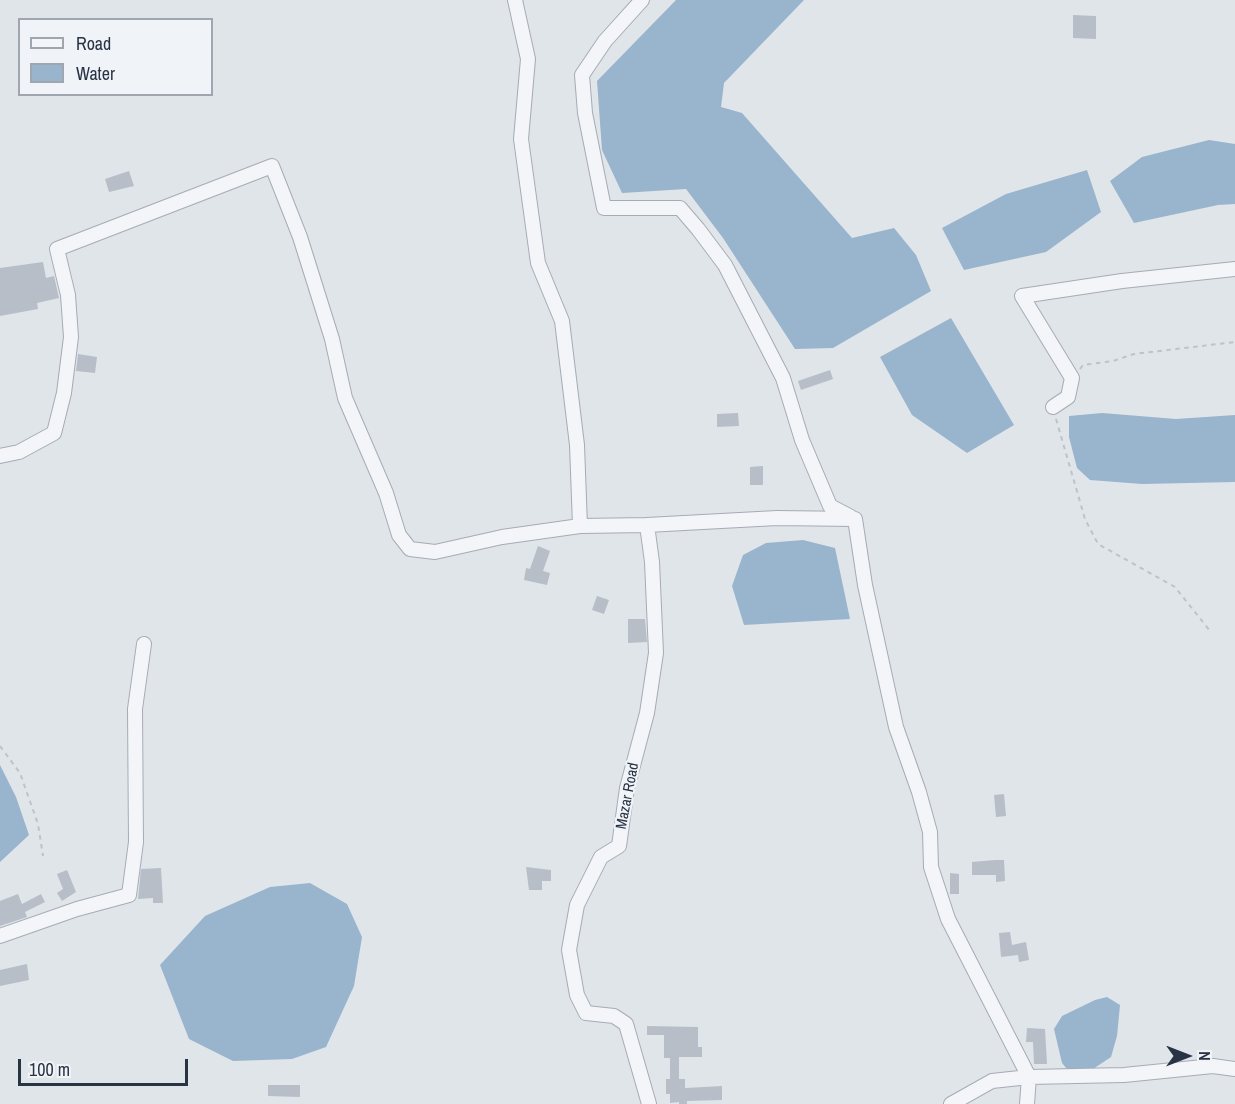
<!DOCTYPE html>
<html>
<head>
<meta charset="utf-8">
<style>
  body { margin:0 }
  #map { position:relative; width:1235px; height:1104px; overflow:hidden; background:#e0e5ea; font-family:"Archivo Narrow",sans-serif }
  canvas { display:block }
  .legend { position:absolute; left:18px; top:18px; width:195px; height:78px; box-sizing:border-box; background:#f0f3f7; border:2px solid #a0a6af; margin:0; padding:8px 10px; list-style:none; font-size:18px; color:#283343 }
  .legend li { display:flex; align-items:center; gap:12px; height:30px }
  .legend b { width:30px; border:2px solid #a0a6af }
  .north { position:absolute; left:1157px; top:1026px; width:60px; height:60px; -webkit-text-stroke:4px #f0f3f7; paint-order:stroke; rotate:90deg; font-size:16px; font-weight:700; line-height:24px; text-align:center; color:#283343 }
  .north::after { content:''; display:block; margin:auto; width:21px; height:27px; background:#283343; clip-path:polygon(50% 0,100% 100%,50% 72%,0 100%) }
  .scale { position:absolute; left:18px; top:1059px; width:170px; height:27px; box-sizing:border-box; border:3px solid #283343; border-top:0; padding-left:8px; font-size:18px; line-height:21px; white-space:nowrap; color:#283343; -webkit-text-stroke:4px #f0f3f7; paint-order:stroke }
</style>
</head>
<body>
<div id="map">
<canvas width="1235" height="1104"></canvas>
<ul class="legend">
<li><b style="height:8px;background:#f3f5f8"></b>Road</li>
<li><b style="height:16px;background:#99b4cd"></b>Water</li>
</ul>
<div class="north">N</div>
<div class="scale">100 m</div>
</div>
<script>
const ctx = document.querySelector('canvas').getContext('2d');
ctx.lineJoin = 'round';
function fillPath(path, color) {
  ctx.fillStyle = color;
  ctx.fill(path, 'evenodd');
}
function shape(rows) {
  const path = new Path2D();
  for (const r of rows) {
    path.moveTo(r[0], r[1]);
    for (let i = 2; i < r.length; i += 2) path.lineTo(r[i], r[i + 1]);
  }
  return path;
}
function strokePath(path, color, width, dash) {
  ctx.strokeStyle = color;
  ctx.lineWidth = width;
  ctx.lineCap = dash ? 'butt' : 'round';
  ctx.setLineDash(dash || []);
  ctx.stroke(path);
}
function drawText(font, color, halo, rows, align = 'center') {
  ctx.font = font + ' "Archivo Narrow",sans-serif';
  ctx.lineWidth = 4.5;
  ctx.setLineDash([]);
  ctx.textBaseline = 'middle';
  ctx.strokeStyle = halo;
  ctx.fillStyle = color;
  for (const [text, x, y, turn = 0] of rows) {
    ctx.save();
    ctx.translate(x, y);
    ctx.rotate((+turn || 0) * Math.PI / 180);
    ctx.textAlign = isNaN(turn) ? turn : align;
    if (halo) ctx.strokeText(text, 0, 0);
    ctx.fillText(text, 0, 0);
    ctx.restore();
  }
}
const water = shape([
  [676,0,804,0,724,83,721,107,742,113,852,238,894,228,916,255,931,291,833,348,795,349,723,238,686,189,622,193,602,150,597,81],
  [1209,140,1235,144,1235,204,1218,205,1134,223,1110,181,1142,157],
  [1087,170,1101,212,1046,252,964,270,942,228,1006,194],
  [951,318,1014,425,967,453,912,415,880,357],
  [1102,413,1176,419,1235,415,1235,482,1142,484,1090,480,1077,468,1069,437,1069,416],
  [803,540,835,548,850,619,744,625,732,586,743,555,766,543],
  [0,765,16,797,29,835,0,862],
  [310,883,347,904,362,937,354,986,326,1047,292,1059,233,1061,189,1039,160,965,205,916,270,887],
  [1107,997,1120,1005,1117,1036,1111,1057,1093,1069,1080,1072,1067,1069,1062,1063,1054,1029,1062,1016,1095,1000]
]);
const building = shape([
  [1073,15,1096,16,1096,39,1073,38],
  [129,171,134,186,109,192,105,179],
  [43,262,46,278,54,276,59,298,37,303,38,309,0,316,0,268],
  [78,354,97,357,95,373,76,371],
  [830,370,833,379,801,390,798,381],
  [738,413,739,426,717,427,717,414],
  [763,466,763,485,750,485,750,467],
  [538,546,550,551,543,571,550,573,547,585,524,580,526,568,530,569],
  [597,596,609,600,604,614,592,610],
  [628,619,645,619,647,642,628,643],
  [1004,794,1006,816,996,817,994,795],
  [995,860,1004,860,1005,881,996,882,996,875,972,875,972,862],
  [526,867,551,870,551,881,542,881,542,890,529,890],
  [161,868,163,903,153,903,153,898,138,899,141,869],
  [67,870,76,892,62,901,57,893,63,889,57,874],
  [950,873,959,874,959,894,950,894],
  [18,894,22,904,41,894,45,902,25,912,27,917,0,926,0,901],
  [1010,932,1012,945,1026,942,1029,960,1019,962,1018,955,1001,957,999,933],
  [27,964,29,980,0,986,0,970],
  [647,1026,698,1027,698,1047,702,1047,702,1057,679,1057,679,1079,685,1079,685,1088,722,1086,722,1100,687,1101,687,1104,679,1104,679,1094,679,1102,670,1103,670,1094,666,1094,666,1079,670,1079,670,1058,664,1058,664,1035,647,1035],
  [1027,1028,1045,1029,1047,1064,1034,1064,1033,1042,1026,1042],
  [268,1085,300,1085,300,1097,268,1096]
]);
const path = shape([
  [1080,369,1083,365,1113,361,1134,354,1235,342],
  [1056,419,1085,519,1098,544,1175,587,1210,631],
  [0,746,20,773,38,824,43,856]
]);
const minor = shape([
  [515,0,528,59,521,139,538,263,562,321,577,445,580,526],
  [642,0,605,41,582,75,585,113,604,208,680,208,698,229,725,265,783,378,802,440,830,506,851,517],
  [1053,407,1068,397,1072,378,1022,296,1122,281,1235,269],
  [0,456,19,452,54,433,64,393,71,337,68,295,57,249,272,166,300,237,332,339,345,398,386,493,399,535,410,549,435,552,502,537,580,526,647,525,777,518,855,519],
  [855,519,865,585,896,727,919,792,930,832,931,867,948,919,1029,1077,1027,1104],
  [647,525,652,562,656,653,647,713,627,788,619,846,601,857,577,905,569,950,577,995,586,1013,614,1016,626,1024,649,1104],
  [0,936,77,909,129,895,136,842,135,709,144,644],
  [951,1104,992,1081,1029,1077,1124,1075,1213,1066,1235,1069]
]);
const streetNames = [
  ["Mazar Road",628,796,-79]
];
fillPath(water, '#99b4cd');
fillPath(building, '#b7bec8');
strokePath(minor, '#a5acb5', 16);
strokePath(path, '#bec3c9', 2, [4.5, 4.5]);
strokePath(minor, '#f3f5f8', 14);
drawText('15px', '#283343', '#f0f3f7', streetNames);
</script>
</body>
</html>
